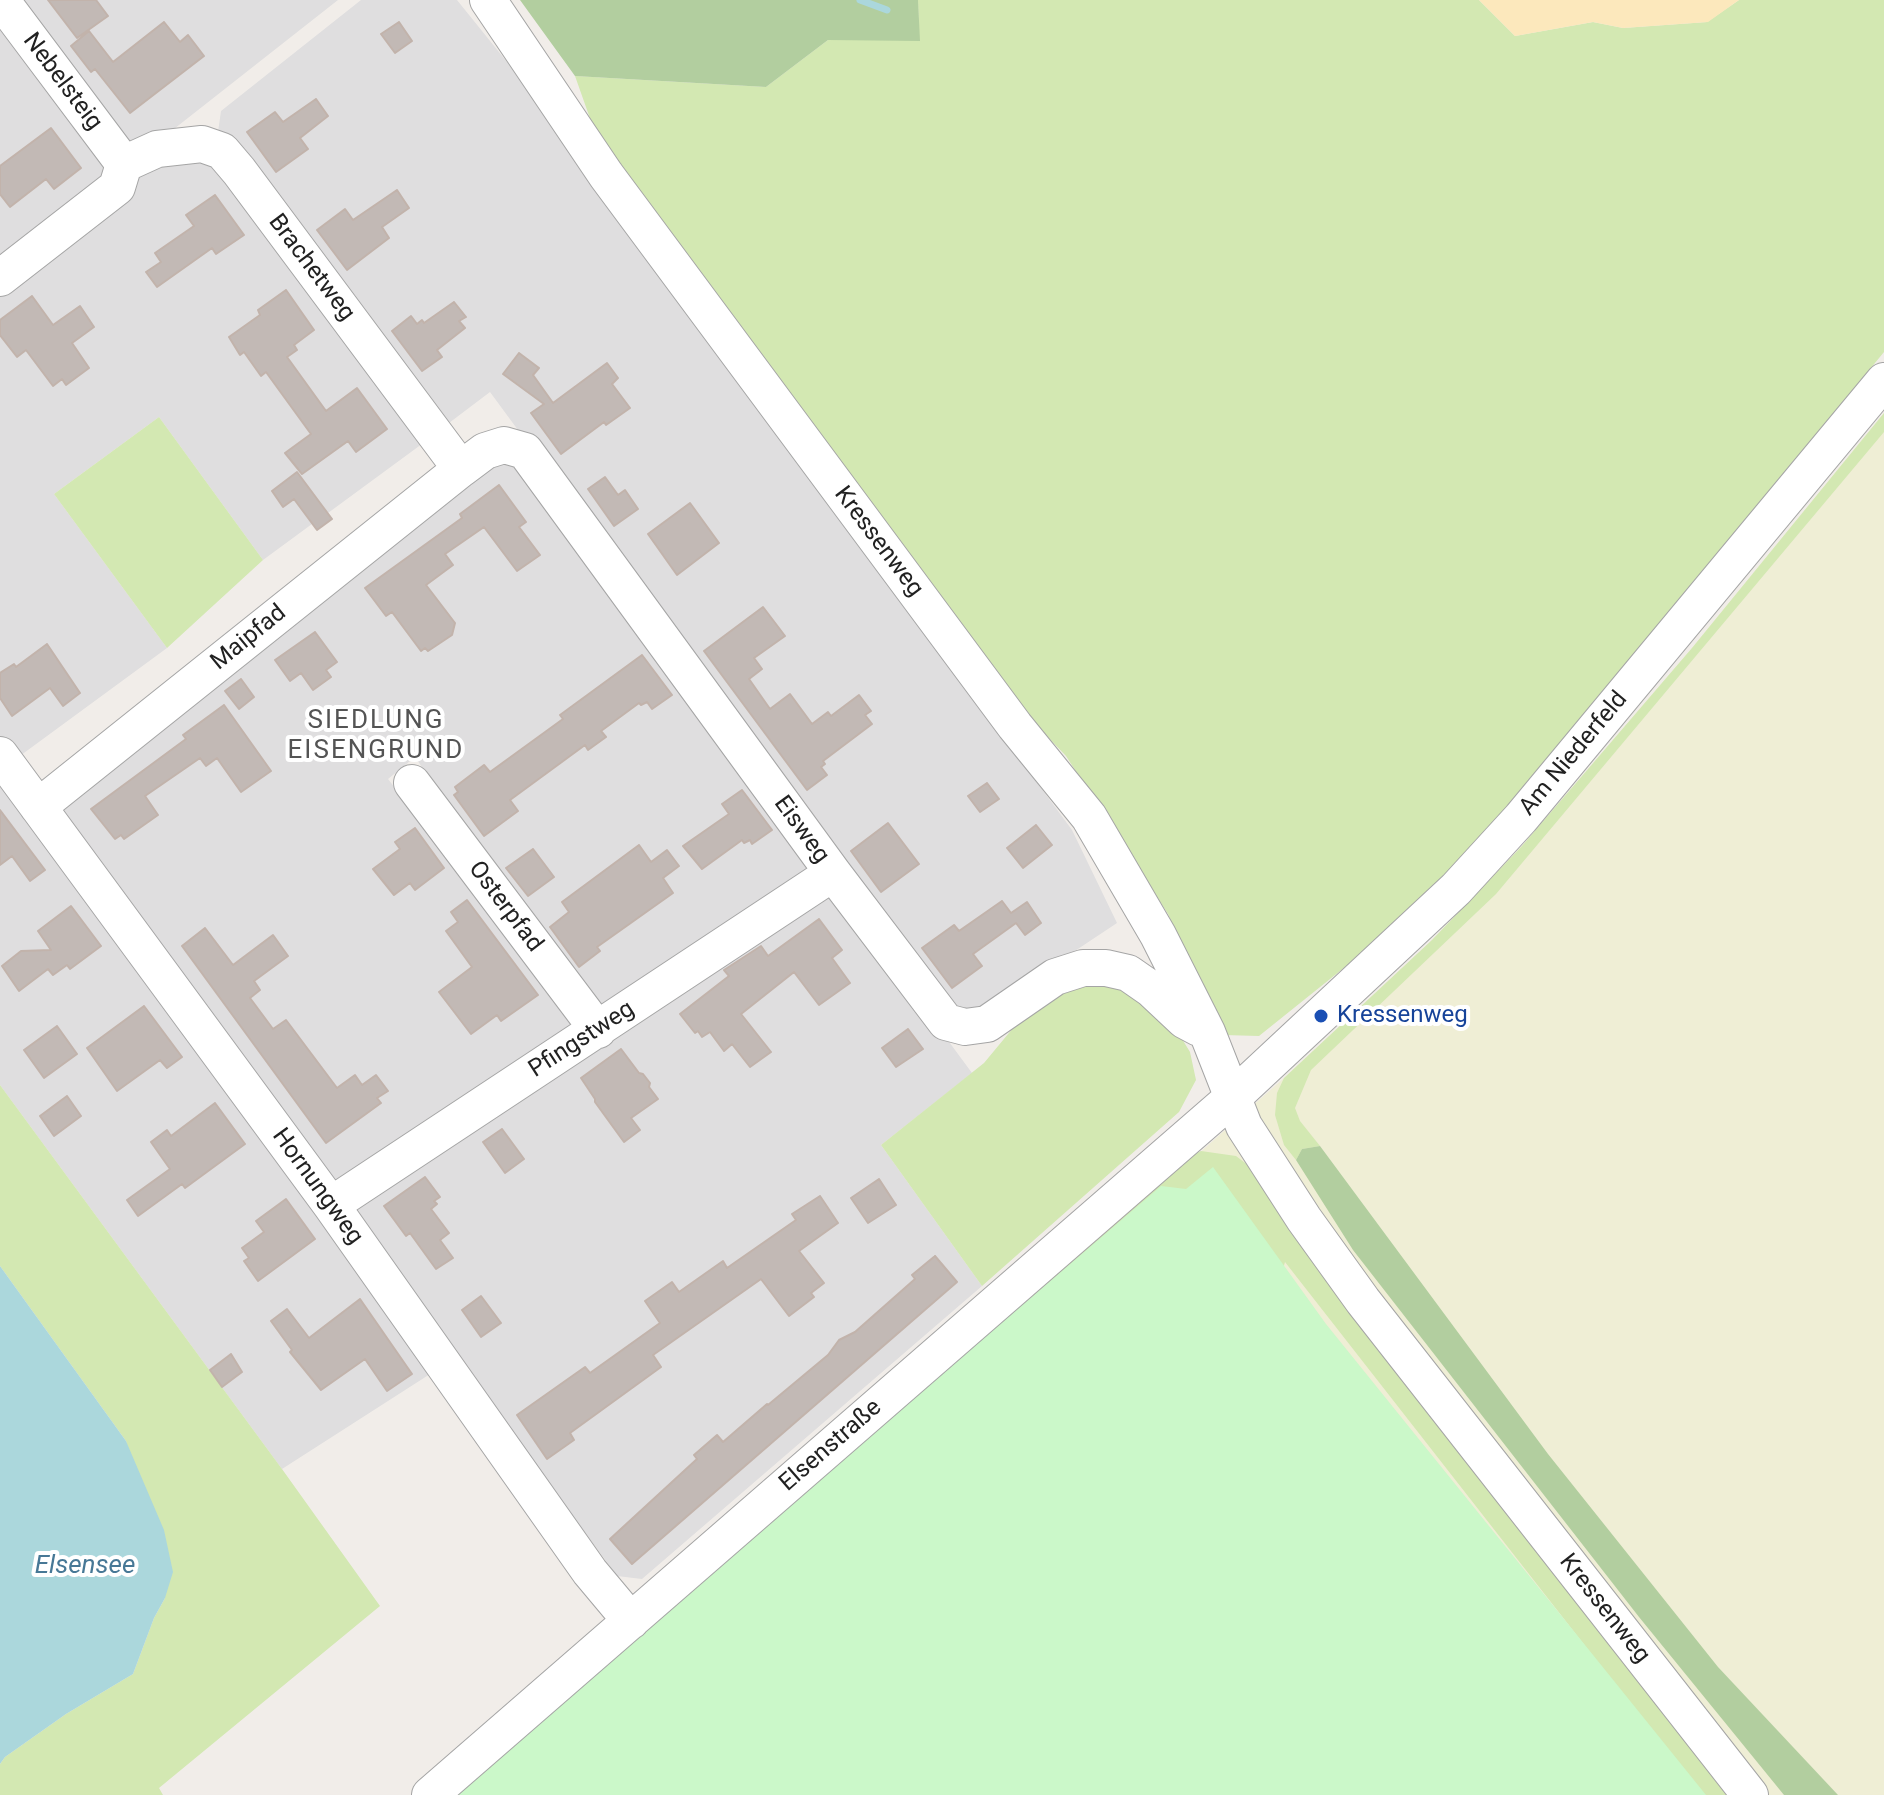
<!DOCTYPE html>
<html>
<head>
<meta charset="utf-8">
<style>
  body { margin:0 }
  canvas { display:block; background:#f1ede9 }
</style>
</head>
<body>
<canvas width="1884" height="1795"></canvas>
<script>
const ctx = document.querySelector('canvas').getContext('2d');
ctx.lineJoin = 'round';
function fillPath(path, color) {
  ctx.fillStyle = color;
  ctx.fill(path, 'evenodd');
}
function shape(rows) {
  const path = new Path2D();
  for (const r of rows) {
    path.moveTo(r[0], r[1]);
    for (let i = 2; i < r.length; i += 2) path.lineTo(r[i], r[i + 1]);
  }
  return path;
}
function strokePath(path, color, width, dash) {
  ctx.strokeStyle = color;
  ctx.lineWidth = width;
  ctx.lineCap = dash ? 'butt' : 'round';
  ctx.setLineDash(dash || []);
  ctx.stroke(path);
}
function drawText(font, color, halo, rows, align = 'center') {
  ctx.font = font + ' Roboto,sans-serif';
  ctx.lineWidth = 8;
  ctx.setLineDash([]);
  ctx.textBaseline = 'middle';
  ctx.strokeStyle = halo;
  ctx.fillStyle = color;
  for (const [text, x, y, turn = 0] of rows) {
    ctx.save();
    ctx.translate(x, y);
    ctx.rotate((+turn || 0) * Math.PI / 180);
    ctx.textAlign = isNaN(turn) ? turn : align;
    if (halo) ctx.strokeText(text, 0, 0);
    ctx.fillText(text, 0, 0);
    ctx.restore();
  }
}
const residential = shape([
  [10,0,338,0,165,136,116,145],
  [361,0,457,0,507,62,1072,830,1117,923,971,1020,949,1016,490,392,449,423,218,132,221,111],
  [0,10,108,163,105,185,0,269],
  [218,157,426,441,328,513,332,519,317,530,312,524,263,560,159,417,54,494,167,648,13,761,0,743,0,287,162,158],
  [494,453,519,456,814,858,811,878,608,1011,587,1007,415,757,388,779,574,1016,570,1035,344,1184,322,1181,59,822,61,801],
  [0,767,441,1367,282,1469,0,1085],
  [820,890,840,894,972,1073,881,1145,982,1286,642,1579,617,1576,456,1357,348,1217,352,1196]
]);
const farmland = shape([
  [1884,413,1884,1795,451,1795,1180,1170,1284,1078,1432,940,1521,847,1692,648]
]);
const grass = shape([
  [918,0,1479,0,1515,36,1593,22,1623,28,1707,22,1739,0,1884,0,1884,352,1563,744,1459,861,1350,963,1259,1036,1223,1035,1168,914,1066,756,998,685,598,141,575,76,766,87,828,40,919,40],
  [1884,413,1884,432,1496,894,1311,1070,1295,1108,1300,1121,1320,1146,1302,1149,1296,1160,1284,1145,1275,1115,1277,1093,1284,1078,1432,940,1521,847,1692,648],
  [159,417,263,560,167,648,54,494],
  [1116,981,1171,1021,1190,1052,1196,1080,1179,1112,982,1286,881,1145,984,1063,1023,1016,1060,987],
  [0,1085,282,1469,380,1606,159,1788,163,1795,0,1795,0,1764,5,1757,66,1714,133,1674,154,1618,165,1598,126,1441,0,1266],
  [1201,1151,1236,1156,1253,1169,1576,1599,1727,1795,1696,1795,1629,1702,1285,1262,1247,1391,769,1523,1184,1159]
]);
const forest = shape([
  [520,0,918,0,920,41,828,40,766,87,575,76],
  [1320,1146,1548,1454,1718,1667,1838,1795,1784,1795,1639,1617,1353,1250,1296,1160,1302,1149]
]);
const sand = shape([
  [1479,0,1739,0,1708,22,1623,28,1593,22,1515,36]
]);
const park = shape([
  [1213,1167,1326,1324,1706,1795,451,1795,1161,1186,1186,1189]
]);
const water = shape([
  [0,1266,126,1441,164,1530,173,1572,165,1598,154,1618,133,1674,66,1714,5,1757,0,1764]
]);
const stream = shape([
  [860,0,887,10]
]);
const building = shape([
  [48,0,96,0,108,16,77,38,48,0],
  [164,22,180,42,188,35,204,56,130,113,95,69,91,72,71,46,89,31,113,62,164,22],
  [399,22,412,41,395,53,381,34,399,22],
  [316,99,328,116,300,138,308,149,276,172,247,132,275,112,283,122,316,99],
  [51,128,81,168,54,189,46,179,10,207,0,194,0,166,51,128],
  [397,190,409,208,382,227,389,238,347,270,317,230,345,209,353,220,397,190],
  [215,195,244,235,216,254,212,248,157,287,146,272,161,262,155,253,194,226,186,215,215,195],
  [286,290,314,330,294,345,297,350,287,357,326,411,357,388,387,429,356,452,348,441,302,474,285,453,311,434,266,372,261,376,244,352,240,355,229,337,260,315,258,310,286,290],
  [32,296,53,325,80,306,94,327,72,343,89,368,66,385,62,379,53,386,26,350,17,357,0,335,0,320,32,296],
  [454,302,466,317,459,321,465,328,437,350,442,357,422,371,392,331,411,316,417,324,422,320,424,323,454,302],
  [519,353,539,368,533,375,553,403,607,363,618,378,612,384,630,408,606,425,604,422,561,454,531,413,544,404,503,374,519,353],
  [297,472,332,519,317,530,294,499,283,507,272,491,297,472],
  [605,477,618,495,625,490,638,509,614,526,588,489,605,477],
  [499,485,526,522,519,527,540,555,517,571,484,527,445,554,453,565,426,585,455,623,452,635,428,651,425,648,421,651,392,612,386,616,365,588,462,518,460,514,499,485],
  [690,503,719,543,677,575,648,534,690,503],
  [763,607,785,636,754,658,762,669,749,679,770,709,790,694,812,724,828,712,831,716,859,695,871,711,865,715,872,724,823,761,825,764,821,767,827,775,807,790,704,651,763,607],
  [315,632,337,662,326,670,331,677,313,690,301,673,290,681,275,660,315,632],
  [47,644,80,693,63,706,50,688,12,716,0,698,0,673,14,664,16,667,47,644],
  [642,655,672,695,652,709,647,702,641,705,639,703,601,731,606,737,588,750,585,745,510,800,518,811,484,836,454,795,458,792,455,787,484,765,490,772,563,719,560,715,642,655],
  [241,679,254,697,239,709,225,691,241,679],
  [224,705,271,771,241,792,217,758,206,766,200,758,145,796,158,815,124,839,121,835,115,839,91,809,186,739,183,735,224,705],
  [987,783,999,799,980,812,968,796,987,783],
  [742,790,772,830,752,844,750,840,744,843,742,840,702,869,683,846,729,814,722,804,742,790],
  [0,810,45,870,30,881,12,856,0,865,0,810],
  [888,823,919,864,881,892,851,851,888,823],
  [1036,825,1052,845,1023,868,1007,848,1036,825],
  [415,828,444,868,415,890,410,883,394,895,373,869,400,849,395,842,415,828],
  [639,845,651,862,667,850,679,866,663,878,673,893,597,947,600,951,579,967,550,927,569,912,562,902,639,845],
  [533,849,554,877,528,896,506,868,533,849],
  [467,900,538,995,501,1021,497,1015,471,1034,439,992,472,967,446,931,458,922,451,912,467,900],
  [1002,901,1011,913,1027,902,1041,923,1025,935,1016,923,973,954,982,966,952,988,922,948,954,925,959,931,1002,901],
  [71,906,101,946,70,969,67,965,53,975,48,969,19,991,2,966,21,951,51,950,38,931,71,906],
  [819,919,842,950,832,958,850,983,819,1005,794,972,741,1014,771,1052,750,1067,732,1044,724,1051,710,1032,702,1037,698,1031,695,1033,680,1014,729,976,724,970,761,946,768,956,819,919],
  [205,928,233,965,273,935,288,956,254,981,260,990,250,998,273,1029,286,1020,337,1088,355,1075,362,1085,376,1075,388,1091,377,1098,381,1103,326,1143,182,946,205,928],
  [144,1006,182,1057,167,1068,160,1060,117,1091,87,1048,144,1006],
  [57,1026,77,1054,44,1078,24,1050,57,1026],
  [908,1029,923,1049,896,1067,882,1048,908,1029],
  [621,1049,639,1073,643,1074,650,1083,649,1087,658,1099,631,1118,640,1130,624,1142,595,1102,595,1099,581,1078,621,1049],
  [67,1096,81,1116,54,1136,40,1116,67,1096],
  [215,1103,245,1144,185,1188,182,1184,138,1216,127,1200,170,1169,151,1142,167,1130,171,1136,215,1103],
  [502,1129,524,1159,505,1173,483,1142,502,1129],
  [425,1177,440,1197,434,1201,437,1204,431,1209,449,1233,440,1240,453,1258,436,1269,410,1233,406,1236,384,1206,425,1177],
  [879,1179,896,1205,868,1223,851,1198,879,1179],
  [820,1196,838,1223,799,1251,824,1283,811,1293,814,1297,789,1316,761,1279,653,1355,661,1367,570,1433,574,1440,547,1459,517,1415,585,1367,590,1373,660,1323,645,1301,672,1282,679,1292,723,1261,727,1268,796,1220,792,1214,820,1196],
  [286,1199,315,1239,258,1281,244,1261,249,1258,242,1248,264,1232,256,1221,286,1199],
  [935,1256,957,1282,632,1564,610,1539,697,1459,694,1455,717,1435,723,1442,767,1404,768,1405,828,1355,839,1340,855,1332,915,1279,912,1275,935,1256],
  [481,1296,501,1323,481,1337,462,1310,481,1296],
  [360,1299,412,1374,387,1391,365,1359,321,1390,290,1352,292,1350,271,1321,287,1309,309,1338,360,1299],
  [231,1354,242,1372,222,1387,210,1370,231,1354]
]);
const minor = shape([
  [1,0,124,164],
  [488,0,606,175,1015,726,1089,817,1158,935,1207,1032,1244,1126,1304,1219,1363,1301,1750,1795],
  [124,164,157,149,202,144,222,151,239,171,461,469],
  [0,278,117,187,124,164],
  [0,755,331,1205,590,1572,631,1621],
  [412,783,598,1030],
  [38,807,461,469,485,451,504,445,525,451,833,873,946,1022,965,1027,987,1024,1055,977,1083,968,1106,968,1128,973,1151,989,1184,1020,1199,1028],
  [331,1205,833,873],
  [430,1795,1232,1098,1456,889,1521,818,1884,381]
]);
const markers = [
  [1321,1016,8,"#1a4fb4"]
];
const streetNames = [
  ["Nebelsteig",62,82,53],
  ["Brachetweg",311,268,53],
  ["Kressenweg",878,542,53],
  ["Maipfad",249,638,-39],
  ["Am Niederfeld",1574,754,-50],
  ["Eisweg",801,830,54],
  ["Osterpfad",505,907,53],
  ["Pfingstweg",582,1040,-33],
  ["Hornungweg",317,1187,54],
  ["Elsenstraße",831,1446,-41],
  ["Kressenweg",1604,1609,52]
];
const transitNames = [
  ["Kressenweg",1337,1016]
];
const neighbourhoodNames = [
  ["SIEDLUNG",376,721],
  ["EISENGRUND",376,751]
];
const waterNames = [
  ["Elsensee",85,1566]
];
fillPath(residential, '#dfdedf');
fillPath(farmland, '#efeed5');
fillPath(grass, '#d3e8b2');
fillPath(forest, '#b2ce9f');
fillPath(sand, '#fce8bc');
fillPath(park, '#cbf8c9');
fillPath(water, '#abd7dc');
strokePath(stream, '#abd7dc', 7);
fillPath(building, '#c2b9b5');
strokePath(building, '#c2b3ab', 2);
strokePath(minor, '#a5a5a5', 38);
strokePath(minor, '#fff', 36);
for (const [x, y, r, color] of markers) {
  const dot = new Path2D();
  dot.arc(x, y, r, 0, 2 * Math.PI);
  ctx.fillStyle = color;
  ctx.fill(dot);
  strokePath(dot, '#fff', 3);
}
drawText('24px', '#212121', '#fff', streetNames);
drawText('24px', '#164399', '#fff', transitNames, 'left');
ctx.letterSpacing = '2px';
drawText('26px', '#545454', '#fff', neighbourhoodNames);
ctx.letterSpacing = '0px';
drawText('italic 26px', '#477896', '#fff', waterNames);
</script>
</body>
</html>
